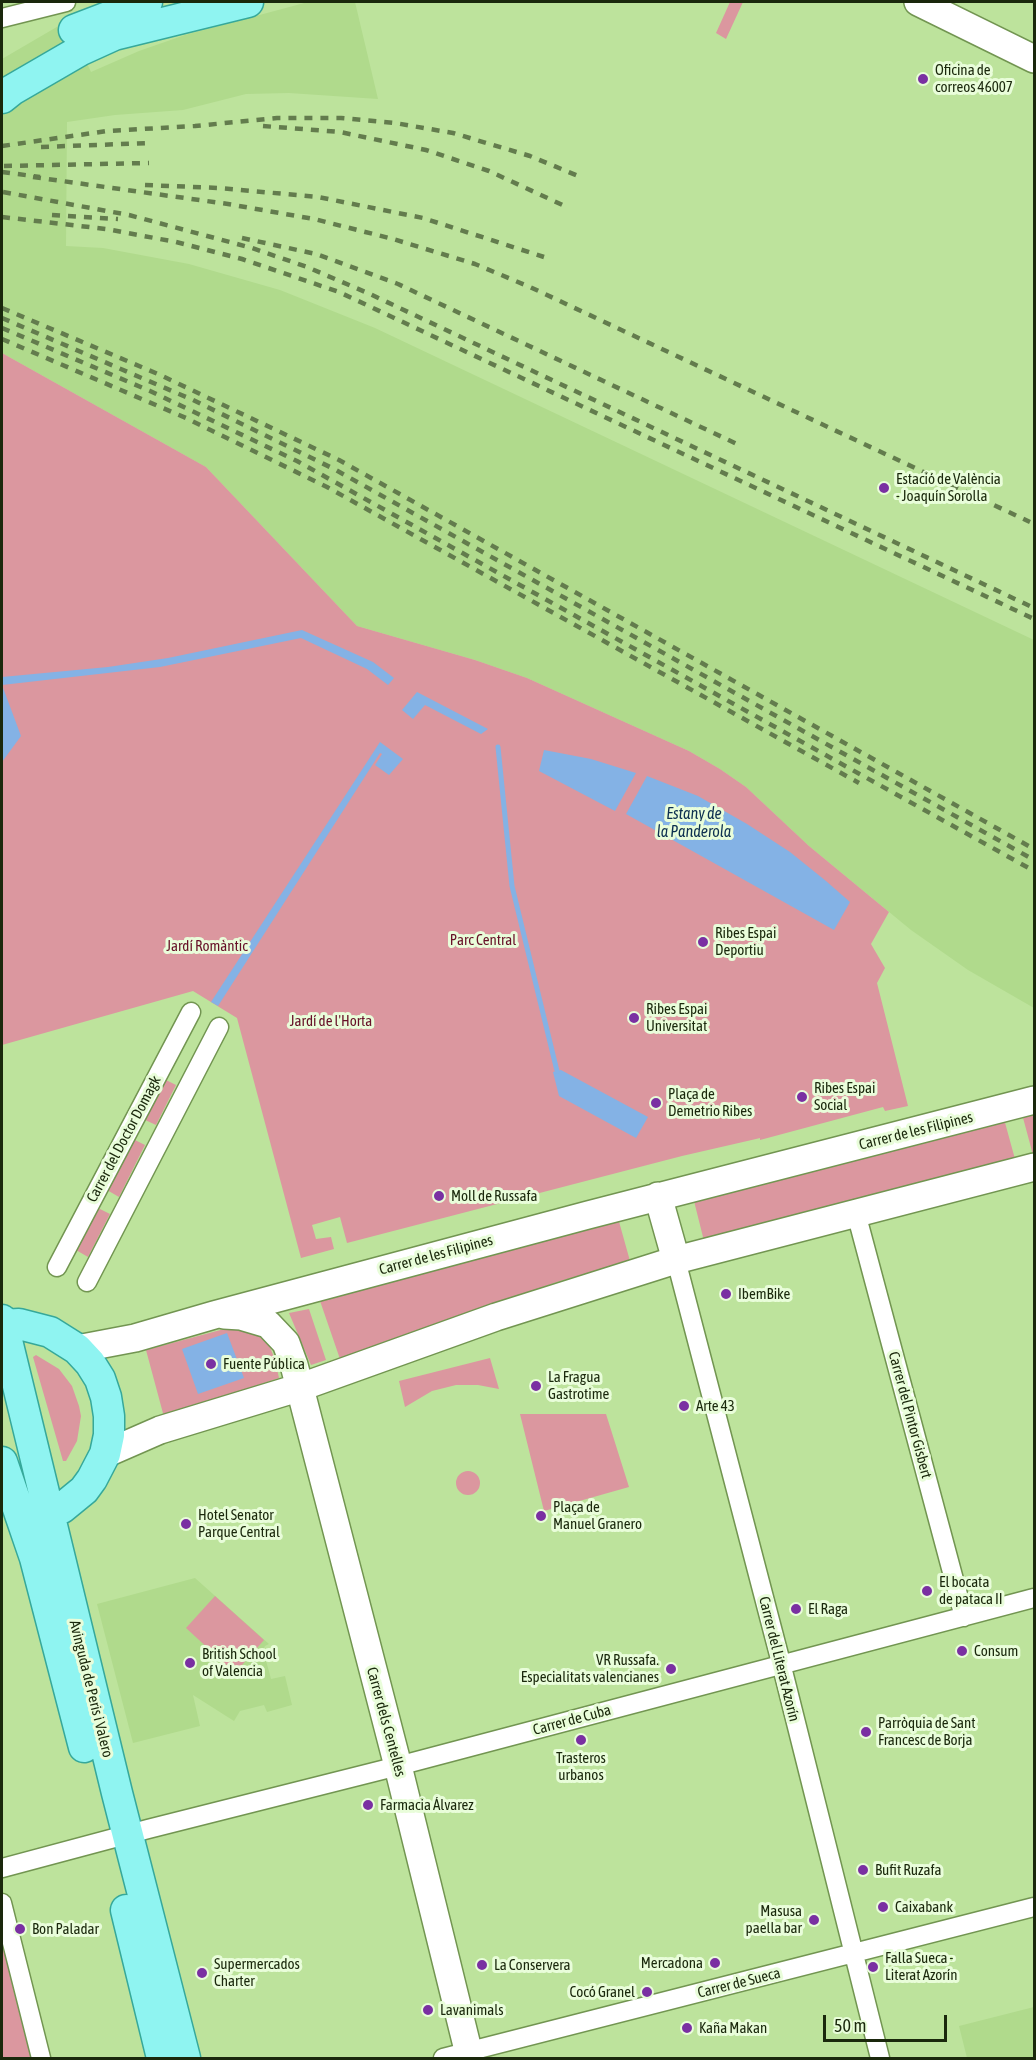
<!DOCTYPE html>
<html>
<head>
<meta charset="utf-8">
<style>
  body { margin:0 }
  #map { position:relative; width:1036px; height:2060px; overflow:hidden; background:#bde39c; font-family:"Asap Condensed",sans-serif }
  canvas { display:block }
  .frame { position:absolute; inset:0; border:3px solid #1a280c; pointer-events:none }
  .scale { position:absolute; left:823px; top:2015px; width:124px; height:27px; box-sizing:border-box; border:3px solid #1a280c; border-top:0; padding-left:8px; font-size:18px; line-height:21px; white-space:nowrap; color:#1a280c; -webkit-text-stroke:4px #e9fdda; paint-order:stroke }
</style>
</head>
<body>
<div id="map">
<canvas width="1036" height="2060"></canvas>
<div class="frame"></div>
<div class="scale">50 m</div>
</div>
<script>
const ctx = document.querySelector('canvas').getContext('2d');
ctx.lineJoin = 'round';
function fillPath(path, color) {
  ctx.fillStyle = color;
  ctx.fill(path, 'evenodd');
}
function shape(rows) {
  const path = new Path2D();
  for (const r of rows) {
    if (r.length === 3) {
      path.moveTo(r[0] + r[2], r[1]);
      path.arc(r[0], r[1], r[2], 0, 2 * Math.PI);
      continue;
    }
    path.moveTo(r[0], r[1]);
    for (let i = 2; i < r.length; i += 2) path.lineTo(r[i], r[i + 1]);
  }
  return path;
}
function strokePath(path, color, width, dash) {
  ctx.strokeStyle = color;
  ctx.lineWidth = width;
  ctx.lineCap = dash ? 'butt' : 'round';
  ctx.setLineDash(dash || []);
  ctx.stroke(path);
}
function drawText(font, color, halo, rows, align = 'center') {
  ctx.font = font + ' "Asap Condensed",sans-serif';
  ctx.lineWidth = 6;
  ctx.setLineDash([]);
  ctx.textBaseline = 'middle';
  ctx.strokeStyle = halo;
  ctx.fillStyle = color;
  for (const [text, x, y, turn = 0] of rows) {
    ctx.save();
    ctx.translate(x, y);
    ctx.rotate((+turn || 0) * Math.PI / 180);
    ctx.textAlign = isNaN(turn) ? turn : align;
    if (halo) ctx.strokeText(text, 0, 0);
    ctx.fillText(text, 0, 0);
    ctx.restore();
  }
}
const built = shape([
  [308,2,355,2,378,99,289,93,246,94,183,110,115,115,67,122,66,246,103,248,189,264,280,290,375,328,1034,640,1034,1008,968,970,911,930,809,846,746,787,720,769,689,751,527,678,475,660,357,626,206,467,2,353,2,59,67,21,91,72,139,51,185,35],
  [195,1578,269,1644,265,1646,262,1652,264,1653,271,1679,285,1676,292,1705,267,1712,264,1705,240,1711,234,1721,193,1695,200,1726,133,1743,97,1604],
  [1034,2007,1034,2058,967,2058,959,2026]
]);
const green = shape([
  [730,2,743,2,726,39,716,33],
  [2,353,206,467,357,626,475,660,527,678,689,751,720,769,746,787,809,846,889,912,871,944,885,968,877,983,908,1106,885,1111,883,1107,760,1140,760,1138,756,1139,682,1156,347,1243,340,1217,312,1225,316,1239,331,1237,334,1249,301,1258,237,1018,193,991,2,1045],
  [164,1079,176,1085,156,1125,143,1119],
  [1034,1111,1034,1154,1033,1155,1022,1114],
  [1004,1119,1015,1159,704,1241,694,1201],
  [133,1139,145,1145,119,1197,107,1190],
  [98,1208,110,1214,88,1257,76,1250],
  [618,1218,630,1261,557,1282,340,1359,319,1298],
  [309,1309,326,1360,311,1365,289,1313],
  [228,1328,251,1331,260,1337,270,1347,275,1360,279,1378,164,1417,146,1350],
  [36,1355,59,1369,72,1386,79,1406,81,1416,77,1441,66,1461,63,1461,33,1357],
  [490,1358,499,1389,478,1385,456,1385,432,1391,405,1407,399,1381],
  [520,1414,606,1414,629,1487,544,1511],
  [468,1483,12],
  [215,1596,264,1640,235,1673,186,1628],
  [2,1933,34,2058,2,2058]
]);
const water = shape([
  [302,630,373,662,394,678,388,685,367,669,301,638,160,667,2,685,21,736,2,762,2,677,108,667,168,658],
  [417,692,488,729,481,734,425,705,413,719,402,710],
  [380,742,403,759,389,775,375,765,382,754,380,753,218,1006,211,1002],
  [544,750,591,759,636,773,615,811,539,771],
  [647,776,698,796,747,824,790,852,826,881,850,902,834,930,626,814],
  [561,1070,648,1117,636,1138,559,1096,553,1072],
  [227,1333,244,1378,198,1394,182,1349]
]);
const stream = shape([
  [498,747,512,886,557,1071]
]);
const street = shape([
  [2,18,66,2],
  [856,1213,964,1617],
  [676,1260,779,1655,880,2058],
  [57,1267,191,1012],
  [87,1282,219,1027],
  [2,1868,148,1829,398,1766,1034,1598],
  [2,1903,41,2058],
  [443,2058,1034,1907]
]);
const secondary = shape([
  [918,2,1034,59],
  [658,1196,676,1260],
  [224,1315,241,1316,268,1324,286,1343,294,1365,398,1766,470,2058],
  [77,1349,135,1338,214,1315,588,1215,1034,1100],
  [105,1454,160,1430,301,1387,496,1317,676,1260,1034,1167]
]);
const primary = shape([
  [74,30,147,2],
  [2,98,12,90,81,50,114,35,248,2],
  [2,1320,117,1793,185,2058],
  [2,1325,19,1324,50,1332,77,1349,90,1363,100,1379,106,1397,109,1416,109,1435,105,1454,92,1479,84,1490,62,1508,49,1514,31,1520],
  [2,1462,35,1558,84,1747],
  [126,1910,162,2058]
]);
const rail = shape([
  [263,126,340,132,426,150,489,171,569,208],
  [2,146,107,131,195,126,277,118,341,118,395,123,453,133,530,156,583,178],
  [41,147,149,143],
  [4,166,149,163],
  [2,172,40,177],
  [33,177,228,204,314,219,393,239,475,264,530,287,1030,522],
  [145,185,219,188,318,197,423,218,544,257],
  [3,192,129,215,252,248,307,267,370,294,1034,608],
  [52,215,118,219],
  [2,217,106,229,176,242,242,259,339,292,1034,619],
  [242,238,316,254,398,284,739,445],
  [2,308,158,374,339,460,1034,849],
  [2,318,193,400,334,469,1034,860],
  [2,328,150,391,297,461,1034,871],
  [2,339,186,418,327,487,859,783]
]);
const markers = [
  [923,79,6,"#7a30a2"],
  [884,488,6,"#7a30a2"],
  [703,942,6,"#7a30a2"],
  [634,1018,6,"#7a30a2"],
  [802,1097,6,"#7a30a2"],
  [656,1103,6,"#7a30a2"],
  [439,1196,6,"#7a30a2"],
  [726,1294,6,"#7a30a2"],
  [211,1364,6,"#7a30a2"],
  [536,1386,6,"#7a30a2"],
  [684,1406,6,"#7a30a2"],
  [541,1516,6,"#7a30a2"],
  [186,1524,6,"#7a30a2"],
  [927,1591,6,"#7a30a2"],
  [796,1609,6,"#7a30a2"],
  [962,1651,6,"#7a30a2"],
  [190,1663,6,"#7a30a2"],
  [671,1669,6,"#7a30a2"],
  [866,1732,6,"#7a30a2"],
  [581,1740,6,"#7a30a2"],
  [368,1805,6,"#7a30a2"],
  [863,1870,6,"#7a30a2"],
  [883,1907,6,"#7a30a2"],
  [814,1920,6,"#7a30a2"],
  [20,1929,6,"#7a30a2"],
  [715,1963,6,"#7a30a2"],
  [482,1965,6,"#7a30a2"],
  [873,1967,6,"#7a30a2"],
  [202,1973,6,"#7a30a2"],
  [647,1992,6,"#7a30a2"],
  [428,2010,6,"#7a30a2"],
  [687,2028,6,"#7a30a2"]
];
const poiNames = [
  ["Oficina de",935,70],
  ["correos 46007",935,87],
  ["Estació de València",896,479],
  ["- Joaquín Sorolla",896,496],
  ["Ribes Espai",715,933],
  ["Deportiu",715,950],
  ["Ribes Espai",646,1009],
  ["Universitat",646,1026],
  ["Ribes Espai",814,1088],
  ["Social",814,1105],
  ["Plaça de",668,1094],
  ["Demetrio Ribes",668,1111],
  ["Moll de Russafa",451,1196],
  ["IbemBike",738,1294],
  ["Fuente Pública",223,1364],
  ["La Fragua",548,1377],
  ["Gastrotime",548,1394],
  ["Arte 43",696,1406],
  ["Plaça de",553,1507],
  ["Manuel Granero",553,1524],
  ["Hotel Senator",198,1515],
  ["Parque Central",198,1532],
  ["El bocata",939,1582],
  ["de pataca II",939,1599],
  ["El Raga",808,1609],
  ["Consum",974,1651],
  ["British School",202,1654],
  ["of Valencia",202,1671],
  ["VR Russafa.",659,1660,"right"],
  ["Especialitats valencianes",659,1677,"right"],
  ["Parròquia de Sant",878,1723],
  ["Francesc de Borja",878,1740],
  ["Trasteros",581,1758,"center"],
  ["urbanos",581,1775,"center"],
  ["Farmacia Álvarez",380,1805],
  ["Bufit Ruzafa",875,1870],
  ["Caixabank",895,1907],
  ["Masusa",802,1911,"right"],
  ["paella bar",802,1928,"right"],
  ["Bon Paladar",32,1929],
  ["Falla Sueca -",885,1958],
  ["Literat Azorín",885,1975],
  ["Mercadona",703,1963,"right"],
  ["Supermercados",214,1964],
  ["Charter",214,1981],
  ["La Conservera",494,1965],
  ["Cocó Granel",635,1992,"right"],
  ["Lavanimals",440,2010],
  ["Kaña Makan",699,2028]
];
const parkNames = [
  ["Parc Central",483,940],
  ["Jardí Romàntic",207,946],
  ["Jardí de l'Horta",331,1021]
];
const streetNames = [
  ["Carrer de les Filipines",916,1131,-14],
  ["Carrer del Doctor Domagk",124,1139,-62],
  ["Carrer de les Filipines",436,1255,-15],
  ["Carrer del Pintor Gisbert",910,1415,75],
  ["Carrer del Literat Azorín",779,1659,76],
  ["Avinguda de Peris i Valero",91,1689,76],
  ["Carrer de Cuba",572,1720,-15],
  ["Carrer dels Centelles",386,1722,75],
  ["Carrer de Sueca",739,1983,-14]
];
const waterNames = [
  ["Estany de",694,814],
  ["la Panderola",694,832]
];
fillPath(built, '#b0da8c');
fillPath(green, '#db979f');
fillPath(water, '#84b2e5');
strokePath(stream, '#84b2e5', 5);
strokePath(street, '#729551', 21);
strokePath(secondary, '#729551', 30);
strokePath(primary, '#36a89a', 33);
strokePath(street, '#fff', 18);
strokePath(secondary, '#fff', 27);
strokePath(primary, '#8ff4f1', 30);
strokePath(rail, '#637c4d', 4.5, [8, 8]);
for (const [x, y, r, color] of markers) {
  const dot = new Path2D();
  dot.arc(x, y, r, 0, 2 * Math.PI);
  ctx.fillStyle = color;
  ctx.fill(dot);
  strokePath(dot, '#e9fdda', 2);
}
drawText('15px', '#1a280c', '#e9fdda', poiNames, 'left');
drawText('15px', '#671128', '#e9fdda', parkNames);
drawText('15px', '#1a280c', '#e9fdda', streetNames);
drawText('italic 16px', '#0d2f50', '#e9fdda', waterNames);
</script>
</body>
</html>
